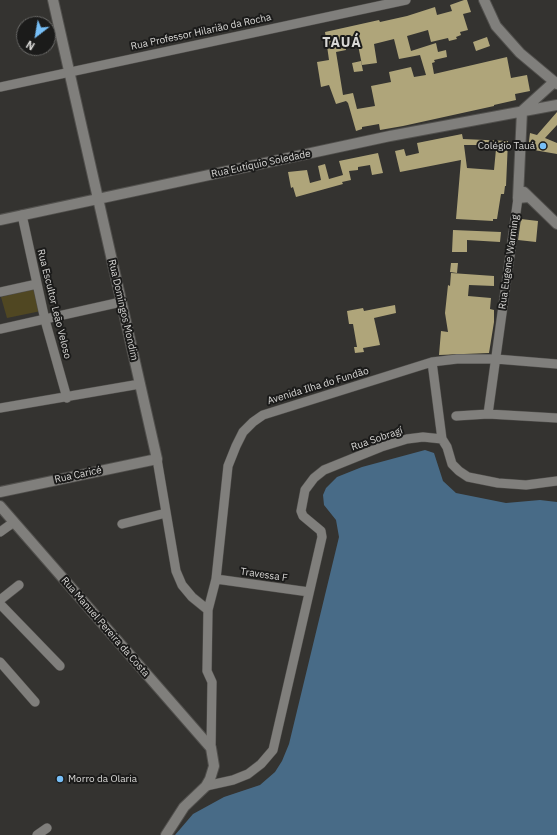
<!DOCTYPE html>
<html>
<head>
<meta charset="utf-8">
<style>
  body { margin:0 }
  #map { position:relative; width:557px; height:835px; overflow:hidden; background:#343330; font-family:"IBM Plex Sans",sans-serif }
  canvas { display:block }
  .north { position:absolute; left:16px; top:16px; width:40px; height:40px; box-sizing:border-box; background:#1b1b1a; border:1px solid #676765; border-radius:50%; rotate:211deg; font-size:11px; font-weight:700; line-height:16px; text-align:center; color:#d9d8d6 }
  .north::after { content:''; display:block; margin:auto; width:14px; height:18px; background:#77bff7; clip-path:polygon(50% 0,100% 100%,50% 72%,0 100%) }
</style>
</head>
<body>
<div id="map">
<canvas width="557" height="835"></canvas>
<div class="north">N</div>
</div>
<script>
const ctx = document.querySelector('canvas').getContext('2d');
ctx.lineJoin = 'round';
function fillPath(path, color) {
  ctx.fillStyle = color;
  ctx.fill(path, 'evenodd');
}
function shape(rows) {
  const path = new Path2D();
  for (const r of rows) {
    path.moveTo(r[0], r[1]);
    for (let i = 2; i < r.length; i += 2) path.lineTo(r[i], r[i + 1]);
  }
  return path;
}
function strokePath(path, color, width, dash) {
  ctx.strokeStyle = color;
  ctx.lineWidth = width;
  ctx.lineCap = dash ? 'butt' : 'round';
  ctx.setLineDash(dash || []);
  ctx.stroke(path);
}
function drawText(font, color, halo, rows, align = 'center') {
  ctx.font = font + ' "IBM Plex Sans",sans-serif';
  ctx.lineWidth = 4;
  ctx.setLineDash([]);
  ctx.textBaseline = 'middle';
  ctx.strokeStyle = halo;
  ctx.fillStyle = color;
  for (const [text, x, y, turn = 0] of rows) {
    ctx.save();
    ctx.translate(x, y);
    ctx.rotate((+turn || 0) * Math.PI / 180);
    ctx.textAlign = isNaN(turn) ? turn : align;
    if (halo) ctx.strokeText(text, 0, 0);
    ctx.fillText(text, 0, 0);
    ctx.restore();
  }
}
const green = shape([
  [33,289,41,311,7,318,1,297]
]);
const water = shape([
  [425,450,434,453,443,481,456,493,506,503,540,500,557,502,557,835,175,835,193,814,224,797,260,785,275,772,282,761,289,744,339,537,336,520,324,505,323,495,326,488,337,477,362,467]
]);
const building = shape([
  [464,0,467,0,471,12,463,14,468,30,460,32,461,35,456,37,457,39,449,41,448,38,431,42,428,30,407,36,411,51,436,43,438,52,446,50,447,57,434,60,435,62,432,63,434,74,507,57,511,78,527,75,530,91,515,94,516,100,494,105,494,106,403,126,380,130,379,124,362,127,362,129,356,131,348,103,346,101,336,104,329,85,321,87,317,62,329,60,325,32,379,20,380,22,407,16,435,7,437,15,452,11,450,5],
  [356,35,362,65,377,63,374,44,394,39,399,59,420,55,426,75,414,77,411,67,389,72,391,82,371,86,375,106,357,109,353,93,343,95,336,52,346,50,344,38],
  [487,37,490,46,476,51,473,42],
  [361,61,363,71,354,72,352,63],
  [557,112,557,125,545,138,557,143,557,154,528,149,530,133,537,135],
  [462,134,463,139,508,141,506,186,505,186,504,194,501,194,497,219,493,219,493,221,456,219,461,160,400,172,395,151,404,149,406,156,419,153,417,143],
  [464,145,491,145,490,148,496,149,494,170,467,168],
  [378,153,383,173,372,175,370,165,358,167,358,170,349,171,351,180,342,182,343,184,296,197,293,187,291,188,288,172,307,170,310,183,321,180,318,166,325,164,329,179,343,175,339,161],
  [521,219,538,221,536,242,518,240],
  [453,230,501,232,500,242,467,240,467,252,452,252],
  [451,263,458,263,457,273,450,272],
  [451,273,494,276,494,286,469,285,468,296,491,298,490,309,494,310,494,322,489,353,439,355,441,331,448,332,445,313,448,285,450,286],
  [395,305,396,313,374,318,380,345,363,348,364,352,355,353,354,347,357,347,353,324,349,324,347,311,363,308,364,311]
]);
const minor = shape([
  [0,87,406,0],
  [22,215,45,320,67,398],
  [0,292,37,284],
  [0,329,121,302],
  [432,362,442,439],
  [0,408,140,384],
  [488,414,518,198],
  [456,416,488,414,557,418],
  [157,459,176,571,182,585,192,597,208,610],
  [122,524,166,513],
  [0,532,14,522],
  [216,579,309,592],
  [0,600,19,585],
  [0,604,60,666],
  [0,662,35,702],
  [211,748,212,682,207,671,208,610,216,579,228,466,236,446,243,432,253,422,263,415,432,362,457,359,496,359,557,364],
  [206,786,233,780,248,774,261,764,273,750,322,537,321,531,303,516,301,511,305,490,314,478,324,470,381,447,407,439,423,437,442,439,447,447,452,464,459,471,468,477,498,483,526,485,557,481],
  [37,835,47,828]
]);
const tertiary = shape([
  [522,111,518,198,528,197],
  [522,111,554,82],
  [524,192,557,224],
  [0,220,390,136,557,105],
  [0,492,157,459,53,0],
  [0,506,211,748,214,766,210,779,206,786,184,807,166,835]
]);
const secondary = shape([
  [484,0,496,26,520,53,557,84]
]);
const markers = [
  [543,146,4,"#77bff7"],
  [60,779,4,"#77bff7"]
];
const streetNames = [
  ["Rua Professor Hilarião da Rocha",201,32,-12],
  ["Rua Eutíquio Soledade",261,164,-12],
  ["Rua Eugene Warming",509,262,-82],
  ["Rua Escultor Leão Veloso",54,304,76],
  ["Rua Domingos Mondim",123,310,77],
  ["Avenida Ilha do Fundão",318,386,-17],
  ["Rua Sobragí",377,439,-19],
  ["Rua Caricé",78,475,-12],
  ["Travessa F",264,575,8],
  ["Rua Manuel Pereira da Costa",105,627,49]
];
const poiNames = [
  ["Colégio Tauá",535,146],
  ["Morro da Olaria",68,779,"left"]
];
const districtNames = [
  ["TAUÁ",342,43]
];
fillPath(green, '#504722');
fillPath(water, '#486b87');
fillPath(building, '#afa57a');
strokePath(minor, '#51504d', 10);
strokePath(tertiary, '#51504d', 12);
strokePath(secondary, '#51504d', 12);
strokePath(minor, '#807f7c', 9);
strokePath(tertiary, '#807f7c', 10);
strokePath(secondary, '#807f7c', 10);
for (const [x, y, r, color] of markers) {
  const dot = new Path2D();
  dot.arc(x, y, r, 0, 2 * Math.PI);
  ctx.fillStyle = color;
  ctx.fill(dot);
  strokePath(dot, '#1b1b1a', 1.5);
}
drawText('10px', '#d9d8d6', '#1b1b1a', streetNames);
drawText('10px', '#d9d8d6', '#1b1b1a', poiNames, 'right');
ctx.letterSpacing = '1px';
drawText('bold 14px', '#d9d8d6', '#1b1b1a', districtNames);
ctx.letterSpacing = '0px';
</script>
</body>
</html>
